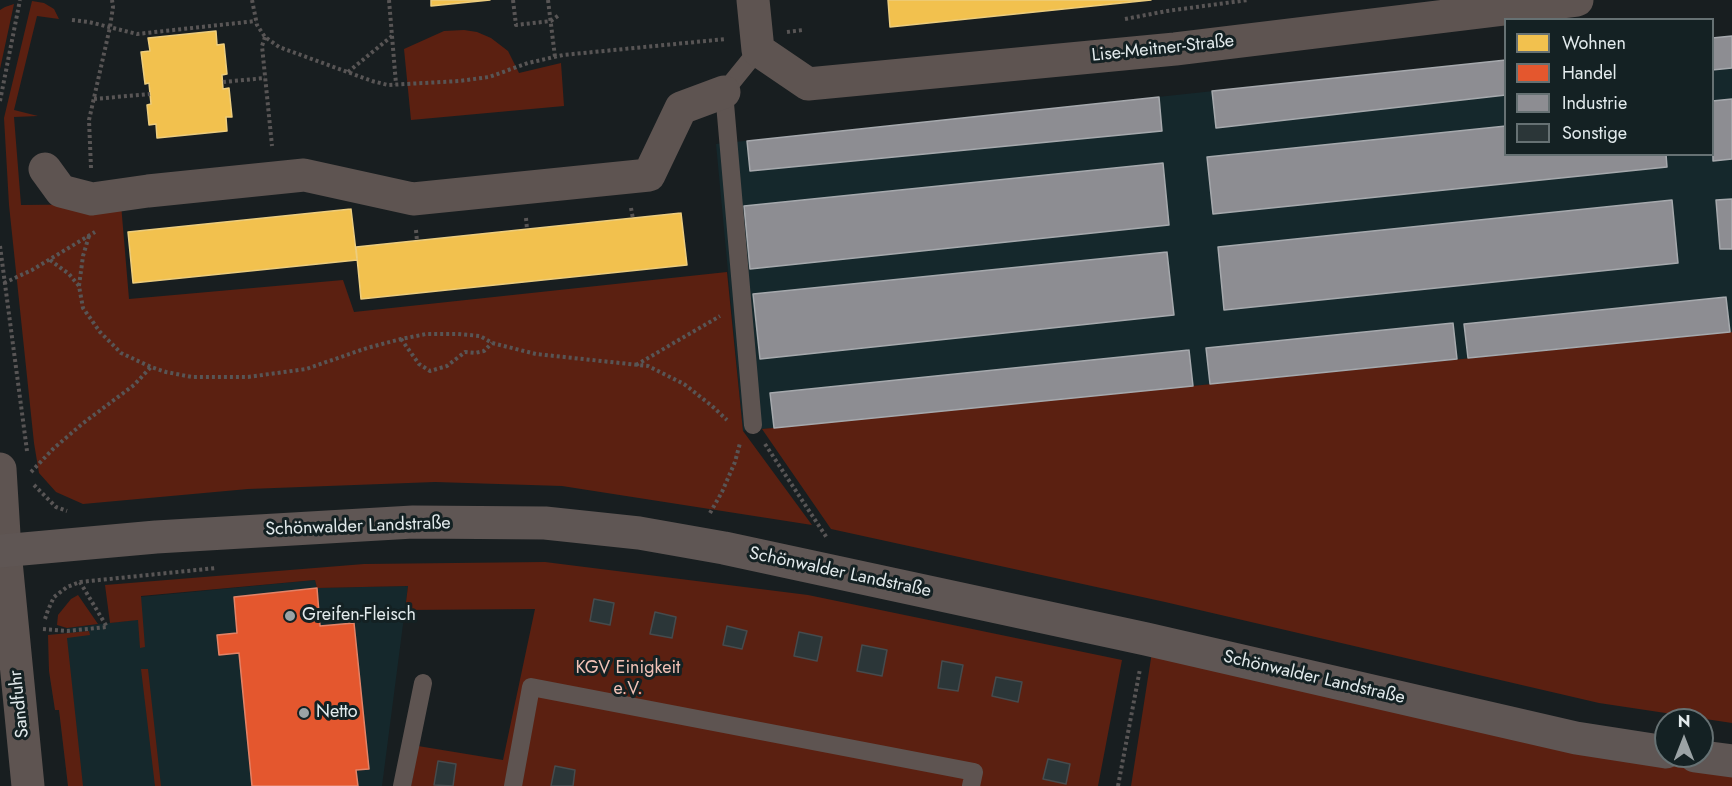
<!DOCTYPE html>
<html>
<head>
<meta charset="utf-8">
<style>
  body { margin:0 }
  #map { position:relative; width:1732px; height:786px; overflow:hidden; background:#181e20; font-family:Jost,sans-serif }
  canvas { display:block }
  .legend { position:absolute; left:1504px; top:18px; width:210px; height:138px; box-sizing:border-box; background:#142123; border:2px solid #667173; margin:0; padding:8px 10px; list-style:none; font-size:18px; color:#e2eaec }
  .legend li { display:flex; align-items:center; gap:12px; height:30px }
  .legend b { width:30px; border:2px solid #667173 }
  .north { position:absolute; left:1654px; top:708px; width:60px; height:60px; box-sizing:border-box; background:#142123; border:2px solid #667173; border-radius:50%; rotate:0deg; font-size:16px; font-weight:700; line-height:24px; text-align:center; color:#e2eaec }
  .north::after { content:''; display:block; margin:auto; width:21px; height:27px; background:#9ba3a5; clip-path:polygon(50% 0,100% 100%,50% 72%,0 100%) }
</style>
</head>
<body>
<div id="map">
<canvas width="1732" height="786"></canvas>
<ul class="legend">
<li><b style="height:16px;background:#f2c14e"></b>Wohnen</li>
<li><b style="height:16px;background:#e4572e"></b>Handel</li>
<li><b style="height:16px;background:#8d8d92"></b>Industrie</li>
<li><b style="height:16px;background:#2b3638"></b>Sonstige</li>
</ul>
<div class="north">N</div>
</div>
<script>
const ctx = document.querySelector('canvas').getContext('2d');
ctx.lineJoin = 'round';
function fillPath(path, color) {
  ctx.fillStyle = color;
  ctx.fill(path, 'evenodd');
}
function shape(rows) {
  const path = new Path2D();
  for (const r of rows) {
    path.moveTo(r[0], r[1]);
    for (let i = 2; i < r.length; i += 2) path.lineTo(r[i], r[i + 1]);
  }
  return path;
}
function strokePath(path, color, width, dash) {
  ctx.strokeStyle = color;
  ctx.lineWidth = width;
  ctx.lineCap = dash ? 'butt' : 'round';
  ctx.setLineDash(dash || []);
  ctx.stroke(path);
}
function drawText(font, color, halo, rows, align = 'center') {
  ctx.font = font + ' Jost,sans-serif';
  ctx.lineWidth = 6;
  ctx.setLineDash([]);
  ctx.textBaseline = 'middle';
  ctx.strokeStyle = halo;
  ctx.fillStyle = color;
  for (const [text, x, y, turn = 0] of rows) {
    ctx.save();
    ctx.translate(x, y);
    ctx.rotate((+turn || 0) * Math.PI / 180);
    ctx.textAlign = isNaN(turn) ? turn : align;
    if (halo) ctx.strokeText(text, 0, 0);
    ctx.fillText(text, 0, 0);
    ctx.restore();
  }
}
const built = shape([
  [1732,36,1732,332,743,431,716,144,1505,60,1506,154,1712,154,1713,38],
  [315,580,317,588,408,586,382,786,68,786,59,710,55,710,49,671,48,635,67,633,67,628,142,619,140,597]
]);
const green = shape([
  [32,1,44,3,54,9,59,19,37,16,14,110,38,116,14,117,21,205,121,204,129,299,343,280,354,312,727,272,743,431,812,525,562,486,435,482,248,489,83,504,56,492,39,473,34,443,9,205,4,118],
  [14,4,0,69,0,10,5,7],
  [464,30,477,32,491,38,508,51,519,73,561,63,564,106,411,120,404,49,444,31],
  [1732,332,1732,723,1599,703,1165,602,831,529,762,429],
  [545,562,808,595,1122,660,1098,786,411,786,418,746,503,760,535,609,405,610,408,586,317,588,315,580,141,596,145,647,140,648,138,620,110,623,105,585,364,564],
  [78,595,98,624,67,628,57,625,58,615,71,599],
  [89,631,90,635,67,638,83,786,68,786,59,710,55,710,49,671,48,635],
  [1152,652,1563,748,1732,774,1732,786,1131,786],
  [141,669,148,669,161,786,155,786]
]);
const homes = shape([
  [431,0,490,0,431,6,431,0],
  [888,0,1151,0,890,27,888,0],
  [216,31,217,45,224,44,227,74,222,75,223,89,229,88,232,117,226,117,227,131,157,138,156,124,149,125,147,105,151,104,150,94,149,83,145,84,141,52,150,51,148,38,216,31],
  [351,209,357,260,133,283,128,232,351,209],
  [681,213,687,265,361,299,356,247,681,213]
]);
const shops = shape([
  [317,588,320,626,354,623,369,769,356,770,358,786,252,786,239,653,219,655,217,635,237,633,234,597,317,588]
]);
const industry = shape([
  [1732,36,1732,68,1712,70,1712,38,1732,36],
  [1506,60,1506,95,1216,128,1212,91,1506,60],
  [1159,97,1162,131,750,171,747,141,1159,97],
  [1732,99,1732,159,1713,161,1712,101,1732,99],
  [1506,126,1506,154,1666,154,1667,167,1213,214,1207,157,1506,126],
  [1163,163,1169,225,750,269,744,206,1163,163],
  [1732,199,1732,249,1720,249,1716,200,1732,199],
  [1672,200,1678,263,1224,310,1218,247,1672,200],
  [1167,252,1174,315,760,359,753,294,1167,252],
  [1726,297,1730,332,1468,358,1464,324,1726,297],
  [1453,323,1457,359,1210,384,1206,348,1453,323],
  [1189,350,1193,386,774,428,770,393,1189,350]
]);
const building = shape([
  [594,599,614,603,610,625,590,621,594,599],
  [655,612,676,617,672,638,650,634,655,612],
  [727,626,747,631,742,649,723,645,727,626],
  [799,632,822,637,817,661,794,656,799,632],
  [862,645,887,650,882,676,857,671,862,645],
  [942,661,963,665,958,691,938,688,942,661],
  [996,677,1022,682,1018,702,992,696,996,677],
  [1048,759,1070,764,1066,784,1043,779,1048,759],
  [438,761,456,764,453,786,434,785,438,761],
  [555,766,575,770,573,786,551,786,555,766]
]);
const path = shape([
  [252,0,257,25,265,37,279,47,372,81,388,85,459,81,489,77,528,63,563,55,726,39],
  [389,0,396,84],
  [513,0,516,25,551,21,559,15],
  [548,0,555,57],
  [1125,19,1167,11,1248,0],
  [72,20,89,22,137,34,256,21],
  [787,32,803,30],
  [265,37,262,46,272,146],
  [348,72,392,36],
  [223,82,265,78],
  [94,99,150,94],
  [0,101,20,0],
  [91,168,89,120,110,27,113,7,112,0],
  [631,208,633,219],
  [526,218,527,229],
  [416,230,417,241],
  [0,246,27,451],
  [50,260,69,274,79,286,83,308,100,332,121,353,151,367,166,372,192,377,248,377,306,369,367,348,401,339,426,334,458,334,480,336,492,343,536,354,648,366,684,384,712,406,727,420],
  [4,283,32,270,95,232],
  [79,286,83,256,89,236],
  [401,339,419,364,430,371,447,366,465,352,475,353,484,351,492,343],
  [636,365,720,316],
  [765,444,827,538],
  [31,472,53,449,82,424,134,385,151,367],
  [34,485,56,507,67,511],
  [710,513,722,492,735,462,740,443],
  [45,619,48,610,54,597,67,587,80,582,216,568],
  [43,629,67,631,107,627,80,582],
  [1118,786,1140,669]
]);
const service = shape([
  [753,425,724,92,758,50],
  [402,786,423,683],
  [513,786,531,687,974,772,971,786]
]);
const minor = shape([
  [753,0,758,50,808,84,1175,49,1577,0],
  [45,169,61,191,92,199,148,191,304,175,413,199,649,175,681,108,724,92],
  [5,551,28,786]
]);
const tertiary = shape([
  [0,469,5,551]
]);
const secondary = shape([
  [0,551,156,537,413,522,545,523,639,533,724,548,1146,639,1576,738,1666,752],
  [1695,756,1732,761]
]);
const markers = [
  [290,616,6,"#9ba3a5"],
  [304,713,6,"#9ba3a5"]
];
const streetNames = [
  ["Lise-Meitner-Straße",1163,49,-6],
  ["Schönwalder Landstraße",358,527,-2],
  ["Schönwalder Landstraße",840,573,12],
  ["Schönwalder Landstraße",1314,678,13],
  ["Sandfuhr",20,704,-96]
];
const poiNames = [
  ["Greifen-Fleisch",302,616],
  ["Netto",316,713]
];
const parkNames = [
  ["KGV Einigkeit",628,669],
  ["e.V.",628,690]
];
fillPath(built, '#15282c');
fillPath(green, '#5b2011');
fillPath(homes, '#f2c14e');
strokePath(homes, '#edcd7d', 1.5);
fillPath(shops, '#e4572e');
strokePath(shops, '#e38367', 1.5);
fillPath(industry, '#8d8d92');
strokePath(industry, '#a6a9ad', 1.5);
fillPath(building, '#2b3638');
strokePath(building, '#464b4d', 1.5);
strokePath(path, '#585555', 4, [3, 3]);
strokePath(service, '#5e5451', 18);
strokePath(minor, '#5e5451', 33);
strokePath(tertiary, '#5e5451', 33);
strokePath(secondary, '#5f5654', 33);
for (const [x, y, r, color] of markers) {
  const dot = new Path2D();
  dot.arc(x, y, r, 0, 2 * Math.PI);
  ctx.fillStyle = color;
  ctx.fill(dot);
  strokePath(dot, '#142123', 2);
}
drawText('18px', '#e2eaec', '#142123', streetNames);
drawText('18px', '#e2eaec', '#142123', poiNames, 'left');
drawText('18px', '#f0c1b6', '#142123', parkNames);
</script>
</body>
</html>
